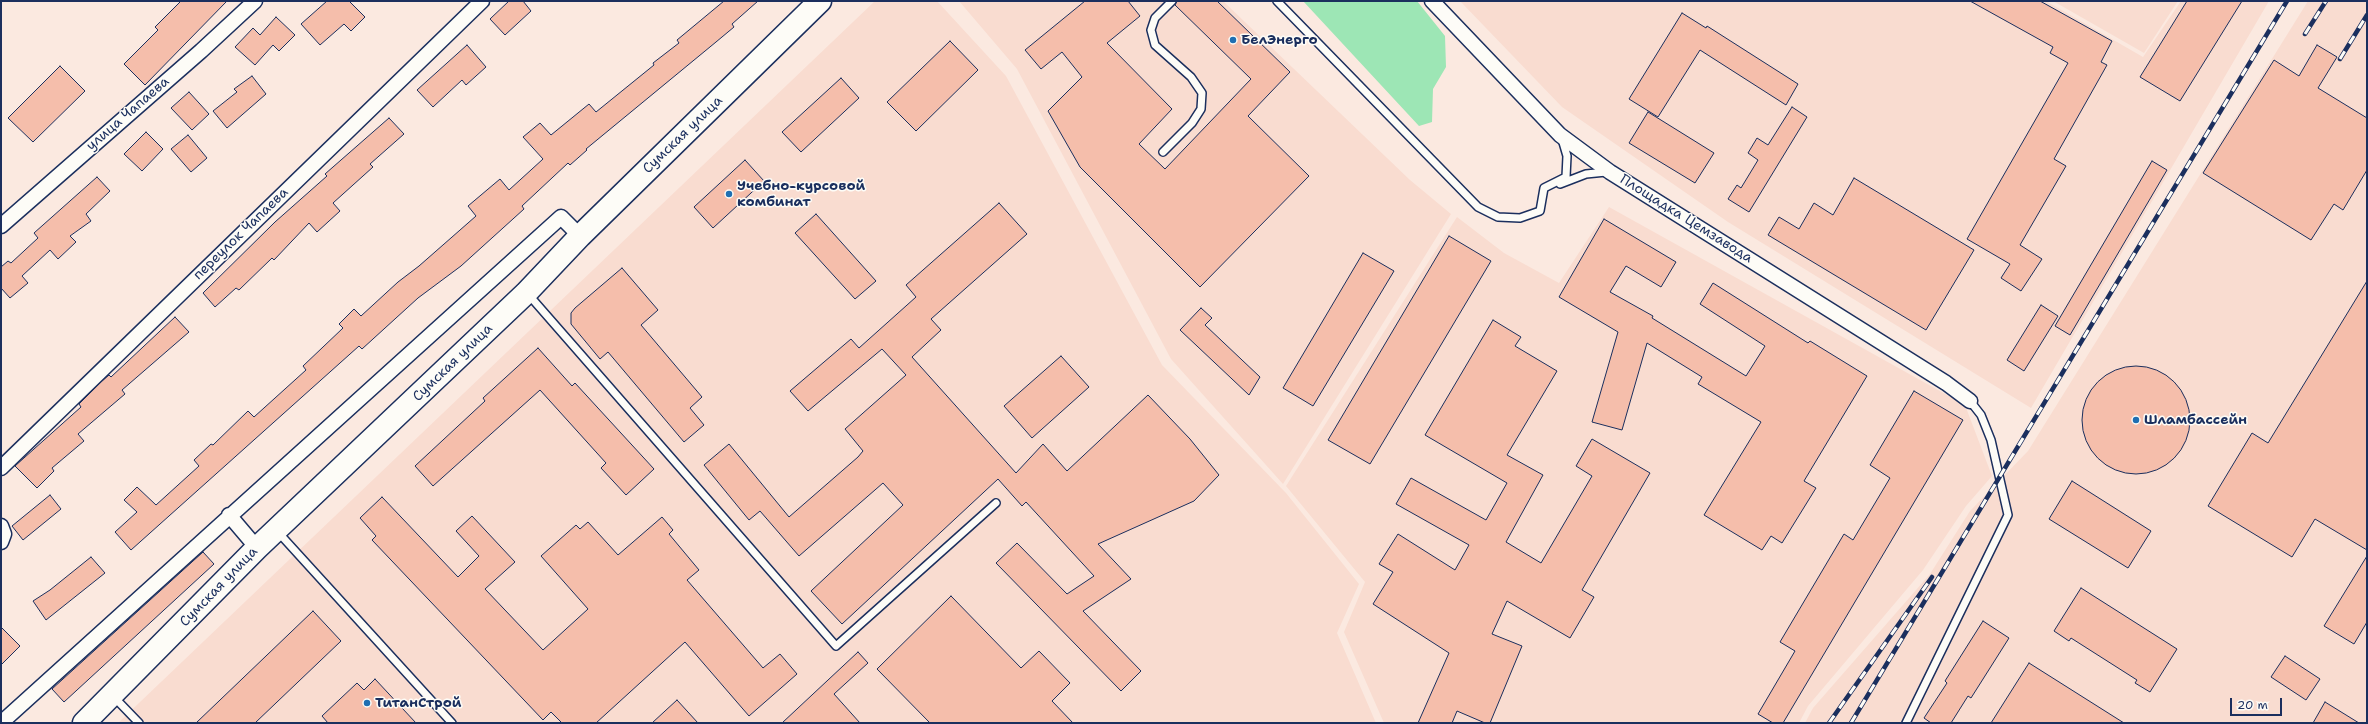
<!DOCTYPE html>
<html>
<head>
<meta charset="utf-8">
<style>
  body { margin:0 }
  #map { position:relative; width:2368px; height:724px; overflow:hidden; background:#fbe9e0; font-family:"Shantell Sans",sans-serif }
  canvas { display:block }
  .frame { position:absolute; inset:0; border:2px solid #1b2f5e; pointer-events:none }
  .scale { position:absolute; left:2230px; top:698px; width:52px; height:18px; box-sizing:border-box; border:2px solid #1b2f5e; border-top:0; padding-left:5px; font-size:12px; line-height:14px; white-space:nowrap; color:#1b2f5e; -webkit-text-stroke:3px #fdfcf7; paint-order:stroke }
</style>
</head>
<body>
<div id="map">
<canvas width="2368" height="724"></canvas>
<div class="frame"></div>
<div class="scale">20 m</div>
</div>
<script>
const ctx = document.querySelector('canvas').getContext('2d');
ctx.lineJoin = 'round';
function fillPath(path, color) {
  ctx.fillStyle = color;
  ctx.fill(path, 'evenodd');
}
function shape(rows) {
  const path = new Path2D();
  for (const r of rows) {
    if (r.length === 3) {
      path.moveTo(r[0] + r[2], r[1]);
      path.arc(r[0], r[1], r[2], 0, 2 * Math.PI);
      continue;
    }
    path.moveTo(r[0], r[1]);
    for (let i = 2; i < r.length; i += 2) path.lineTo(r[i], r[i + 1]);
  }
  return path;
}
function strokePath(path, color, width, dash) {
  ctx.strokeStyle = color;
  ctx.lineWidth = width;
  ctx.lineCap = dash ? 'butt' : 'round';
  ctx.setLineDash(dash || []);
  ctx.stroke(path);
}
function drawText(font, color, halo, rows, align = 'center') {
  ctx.font = font + ' "Shantell Sans",sans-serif';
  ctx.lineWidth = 3;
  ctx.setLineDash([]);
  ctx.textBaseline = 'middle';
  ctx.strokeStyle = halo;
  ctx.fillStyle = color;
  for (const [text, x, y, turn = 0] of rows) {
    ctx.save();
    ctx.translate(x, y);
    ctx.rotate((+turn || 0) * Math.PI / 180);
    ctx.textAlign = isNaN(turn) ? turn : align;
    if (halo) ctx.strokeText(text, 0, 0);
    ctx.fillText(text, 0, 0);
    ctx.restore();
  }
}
const built = shape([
  [875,1,937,1,1006,76,1162,365,1286,493,1359,584,1337,633,1376,723,118,723],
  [959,1,1223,1,1410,180,1451,214,1283,484,1171,359,1017,69],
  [1460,1,2046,1,2143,57,2181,1,2269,1,2031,408,1728,222,1562,107],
  [2053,1,2178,1,2144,53],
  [2308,1,2367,1,2367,723,1805,723,1813,708,1930,574,1970,511,2028,451],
  [1609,207,1965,405,1992,476,1966,506,1923,570,1808,706,1799,723,1384,723,1344,632,1365,582,1286,486,1457,217,1504,253,1559,283]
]);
const green = shape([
  [1303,1,1417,1,1445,36,1446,67,1433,89,1432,122,1419,126]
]);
const building = shape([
  [181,1,227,1,145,85,124,64,158,30,155,27,181,1],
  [327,1,349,1,365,17,351,31,344,24,320,45,301,24,327,1],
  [509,1,523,1,531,11,505,35,490,19,509,1],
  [724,1,758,1,732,24,734,27,716,42,586,149,587,150,570,165,568,163,522,206,524,209,461,266,418,298,362,349,359,346,131,550,115,532,137,512,124,500,137,487,156,505,199,466,194,460,211,444,213,445,248,411,254,417,306,370,303,366,343,328,339,324,354,309,361,316,398,282,419,266,476,216,468,206,500,179,509,190,543,159,523,137,540,123,551,135,589,104,596,112,654,65,653,63,679,43,677,40,724,1],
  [1085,1,1128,1,1140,16,1107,43,1172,109,1139,144,1165,169,1251,79,1175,5,1177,1,1217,1,1290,72,1248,116,1309,176,1200,287,1080,167,1048,111,1082,77,1062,52,1041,69,1025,50,1085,1],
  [1970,1,2040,1,2112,41,2101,62,2107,65,2054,159,2066,166,2020,245,2042,259,2021,291,2001,278,2010,264,1967,239,2068,63,2050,53,2053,47,1970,1],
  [2187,1,2242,1,2180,101,2140,77,2187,1],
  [1682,13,1706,28,1707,26,1798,84,1786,105,1700,50,1658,117,1629,99,1682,13],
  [276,17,295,35,279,51,273,45,255,65,235,47,253,28,260,35,276,17],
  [950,41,978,70,916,131,887,102,950,41],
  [467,45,486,67,466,85,462,80,433,107,417,90,467,45],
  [2317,45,2337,57,2318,88,2367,118,2367,170,2343,210,2334,204,2311,240,2203,173,2274,60,2299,76,2317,45],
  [60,66,85,91,33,142,8,118,60,66],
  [252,76,266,94,227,128,213,111,237,92,234,89,252,76],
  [841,78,859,98,801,152,782,132,841,78],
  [189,92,209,114,192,130,171,108,189,92],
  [1792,107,1807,117,1749,212,1728,199,1737,185,1741,188,1758,160,1748,153,1757,138,1768,145,1792,107],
  [1648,112,1714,153,1695,183,1629,143,1648,112],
  [389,118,404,134,370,164,373,167,333,203,340,211,317,232,309,223,274,260,272,258,239,290,236,288,215,307,203,293,275,222,327,176,325,174,389,118],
  [146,132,163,149,142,171,124,154,146,132],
  [188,135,207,158,191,172,171,149,188,135],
  [745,160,764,181,713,228,694,207,745,160],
  [2152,161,2167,170,2070,335,2055,326,2152,161],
  [97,177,110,191,86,214,91,221,70,236,76,242,58,259,50,250,22,276,28,283,10,298,1,288,1,267,8,261,11,263,38,238,34,233,97,177],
  [1854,178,1974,250,1926,330,1768,235,1779,217,1799,229,1814,203,1833,215,1854,178],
  [999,203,1027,234,931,319,941,330,912,357,1016,473,1043,444,1067,471,1148,395,1190,439,1219,475,1194,501,1098,544,1131,579,1083,611,1141,671,1121,691,996,563,1017,543,1067,594,1094,576,1026,502,1022,506,998,479,842,624,811,591,903,505,883,483,799,556,760,511,749,520,704,465,729,444,789,517,858,457,863,451,845,429,906,375,882,349,808,411,790,391,851,339,859,348,916,297,906,285,999,203],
  [816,214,876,281,855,299,795,233,816,214],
  [1604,219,1676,262,1661,287,1626,266,1610,292,1653,316,1652,318,1746,376,1765,346,1700,304,1713,283,1808,343,1810,341,1867,376,1804,481,1816,488,1782,543,1771,536,1762,550,1704,515,1761,422,1698,384,1702,377,1647,343,1622,430,1592,422,1618,332,1559,297,1604,219],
  [1449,236,1491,261,1370,464,1328,440,1449,236],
  [1363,253,1394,271,1313,406,1283,388,1363,253],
  [622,268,658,310,641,325,702,397,690,408,704,425,684,442,608,352,600,359,571,324,571,313,575,308,622,268],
  [2367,281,2367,550,2315,519,2292,557,2208,506,2252,433,2268,443,2367,281],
  [2041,305,2058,316,2024,371,2007,360,2041,305],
  [1201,308,1212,318,1205,325,1260,377,1249,395,1180,330,1201,308],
  [175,317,189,332,122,390,125,394,78,434,84,441,52,468,54,471,37,488,15,466,81,407,79,404,102,381,109,375,111,377,175,317],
  [1493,320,1521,337,1515,346,1557,371,1507,455,1543,475,1506,542,1541,563,1592,476,1576,466,1592,439,1650,473,1582,590,1594,597,1570,638,1507,601,1492,634,1522,646,1490,723,1485,723,1457,711,1452,723,1418,723,1449,653,1373,604,1393,572,1379,564,1398,534,1455,570,1469,545,1396,504,1411,478,1486,520,1507,483,1425,435,1493,320],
  [538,348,572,386,575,383,654,469,626,495,601,468,606,463,540,390,433,486,415,466,485,401,483,398,538,348],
  [1061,356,1089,387,1032,438,1004,406,1061,356],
  [2136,420,54],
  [1914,391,1963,420,1783,723,1773,723,1758,714,1795,651,1780,642,1844,534,1853,540,1890,478,1870,465,1914,391],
  [2072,481,2151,531,2128,568,2049,519,2072,481],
  [50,495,61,509,23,540,12,526,50,495],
  [382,497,458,577,479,556,456,531,472,516,515,562,485,589,543,650,588,609,541,556,576,525,580,529,588,522,618,555,662,517,673,530,669,534,699,570,687,580,763,668,780,654,797,674,749,716,685,642,596,723,562,723,551,712,543,720,372,540,376,536,360,518,382,497],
  [203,552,214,564,64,702,52,689,203,552],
  [2367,556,2367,622,2354,644,2324,626,2367,556],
  [91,557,105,573,46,620,33,601,50,590,91,557],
  [2081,588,2177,649,2150,692,2135,683,2137,680,2071,638,2069,641,2054,631,2081,588],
  [951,596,1021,668,1039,651,1070,683,1052,701,1073,723,930,723,877,669,951,596],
  [313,611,341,641,255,723,196,723,313,611],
  [1983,621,2009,638,1971,698,1968,696,1951,723,1931,723,1924,718,1947,683,1945,681,1983,621],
  [1,627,20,646,1,665,1,627],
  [858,652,868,663,834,694,860,723,782,723,858,652],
  [2285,656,2320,679,2306,700,2271,677,2285,656],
  [2029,663,2124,723,1991,723,2029,663],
  [375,679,416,723,328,723,322,716,357,683,364,690,375,679],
  [677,700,698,723,652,723,677,700],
  [2325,702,2359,723,2313,723,2325,702]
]);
const service = shape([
  [1277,1,1478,207,1498,217,1520,218,1540,211,1544,188,1566,177,1567,156,1562,139],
  [1163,152,1192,123,1201,109,1202,93,1191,77,1155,45,1151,30,1155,18,1172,1],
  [1560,184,1586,174,1606,172],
  [528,294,836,646,996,503],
  [277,531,452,723],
  [113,696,139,723],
  [1906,723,2008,515,1991,440,1981,415,1970,401]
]);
const minor = shape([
  [1432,1,1560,135,1610,172,1946,383,1970,401],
  [1,226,201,51,255,1],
  [1,468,482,1],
  [229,515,257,548],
  [1,526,4,534,1,542],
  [1,723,561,217,580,236]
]);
const primary = shape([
  [84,723,257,548,526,293,580,236,820,1]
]);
const rail = shape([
  [2305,34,2326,1],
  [2340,59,2367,15],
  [1829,723,1932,577],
  [1851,723,2287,1]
]);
const markers = [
  [1233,40,4,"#1f6fb2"],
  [729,194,4,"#1f6fb2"],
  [2136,420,4,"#1f6fb2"],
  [367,703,4,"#1f6fb2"]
];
const poiNames = [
  ["БелЭнерго",1241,40],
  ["Учебно-курсовой",737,186],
  ["комбинат",737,202],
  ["Шламбассейн",2144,420],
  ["ТитанСтрой",375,703]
];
const streetNames = [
  ["улица Чапаева",128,114,-41],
  ["Сумская улица",683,135,-44],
  ["Площадка Цемзавода",1686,219,32],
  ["переулок Чапаева",241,234,-44],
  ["Сумская улица",453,363,-44],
  ["Сумская улица",219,587,-46]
];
fillPath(built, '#f9dcd0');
fillPath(green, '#9de6b5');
fillPath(building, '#f5beab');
strokePath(building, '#1b2f5e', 1);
strokePath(service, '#1b2f5e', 10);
strokePath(minor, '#1b2f5e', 17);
strokePath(primary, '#1b2f5e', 25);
strokePath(service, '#fdfcf7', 7);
strokePath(minor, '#fdfcf7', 14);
strokePath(primary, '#fdfcf7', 22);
strokePath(rail, '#1b2f5e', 4.5);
strokePath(rail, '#fdfcf7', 3, [9]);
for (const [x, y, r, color] of markers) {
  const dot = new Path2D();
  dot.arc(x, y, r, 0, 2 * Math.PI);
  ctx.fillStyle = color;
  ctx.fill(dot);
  strokePath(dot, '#fdfcf7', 1.5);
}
drawText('bold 14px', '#1b2f5e', '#fdfcf7', poiNames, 'left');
drawText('14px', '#1b2f5e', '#fdfcf7', streetNames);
</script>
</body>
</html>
